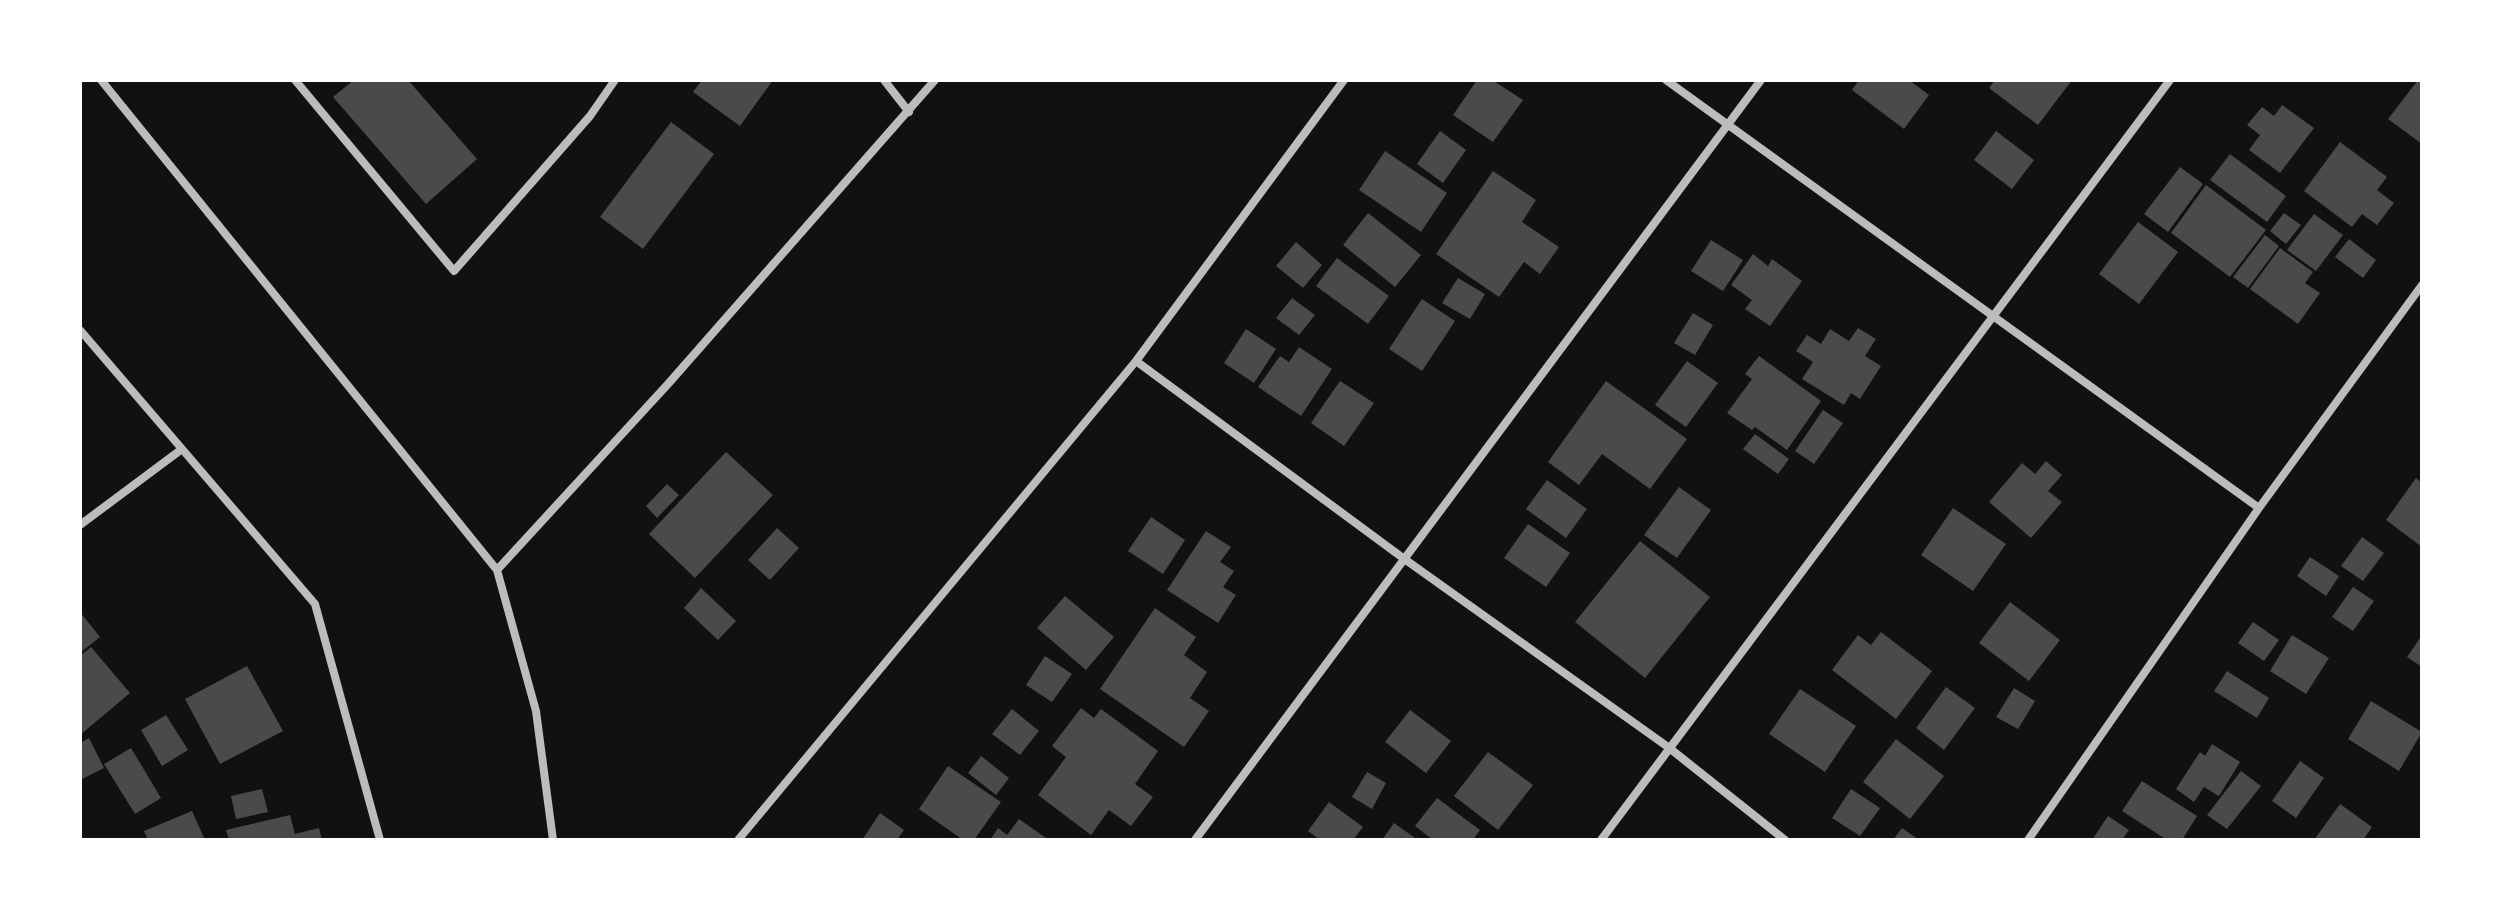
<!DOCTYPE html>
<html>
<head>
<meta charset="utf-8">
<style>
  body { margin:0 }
  #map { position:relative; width:2502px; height:920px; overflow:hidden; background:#111; font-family:"Times New Roman",serif }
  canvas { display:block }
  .frame { position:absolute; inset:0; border:82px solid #fff; pointer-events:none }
</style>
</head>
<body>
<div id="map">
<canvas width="2502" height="920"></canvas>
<div class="frame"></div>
</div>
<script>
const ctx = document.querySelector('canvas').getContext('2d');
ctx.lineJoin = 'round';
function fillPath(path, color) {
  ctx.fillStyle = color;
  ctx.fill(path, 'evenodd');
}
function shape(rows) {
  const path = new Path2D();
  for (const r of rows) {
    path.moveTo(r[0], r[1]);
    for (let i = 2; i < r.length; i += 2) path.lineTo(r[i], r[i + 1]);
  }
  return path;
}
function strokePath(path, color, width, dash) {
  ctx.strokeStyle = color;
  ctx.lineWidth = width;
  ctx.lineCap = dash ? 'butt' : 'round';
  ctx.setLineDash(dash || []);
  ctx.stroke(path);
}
const building = shape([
  [354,80,408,80,477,159,426,204,333,97],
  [702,80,773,80,740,126,693,92],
  [1477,80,1492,80,1523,100,1493,142,1453,115],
  [1859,80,1909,80,1929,95,1904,129,1852,90],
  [1995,80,2072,80,2038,125,1989,88],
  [2418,80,2422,80,2422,144,2388,119],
  [2282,105,2314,128,2280,173,2249,150,2260,135,2247,125,2262,107,2274,116],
  [671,122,714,154,643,249,600,217],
  [1440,131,1466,150,1443,183,1417,164],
  [1996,131,2034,160,2012,189,1974,160],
  [2340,142,2387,177,2377,190,2394,203,2377,225,2362,214,2352,227,2304,191],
  [1385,151,1447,193,1421,232,1359,190],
  [2230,154,2286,196,2267,222,2210,180],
  [2180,167,2203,184,2168,232,2144,214],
  [1493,171,1536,200,1522,222,1559,247,1540,274,1524,262,1499,297,1436,254],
  [2206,185,2266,230,2230,277,2171,233],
  [1368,213,1421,255,1395,287,1343,245],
  [2284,213,2301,225,2286,244,2270,231],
  [2314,214,2343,235,2316,271,2287,250],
  [2138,222,2178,252,2139,304,2099,274],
  [2265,235,2279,246,2248,288,2233,277],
  [2349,239,2376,260,2363,278,2335,257],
  [1711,240,1743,260,1723,291,1691,271],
  [1296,242,1322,265,1303,288,1276,266],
  [2280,248,2313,272,2305,283,2320,293,2298,324,2250,289],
  [1753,254,1768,266,1772,259,1802,281,1770,326,1745,309,1752,300,1731,285],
  [1337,258,1389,296,1368,324,1316,286],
  [1458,278,1485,294,1470,319,1442,303],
  [1292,298,1315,315,1299,335,1276,318],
  [1422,299,1455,321,1422,371,1389,349],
  [1693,313,1713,325,1695,355,1674,343],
  [1858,328,1876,339,1865,356,1881,366,1860,399,1851,393,1844,405,1802,379,1813,362,1796,351,1807,335,1821,344,1830,329,1849,341],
  [1246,329,1276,349,1254,383,1224,363],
  [1299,347,1332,369,1301,416,1258,387,1280,356,1289,362],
  [1759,356,1821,401,1787,450,1755,427,1752,430,1727,413,1752,379,1745,374],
  [1687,361,1718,383,1686,427,1655,405],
  [1340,381,1374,403,1344,446,1311,423],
  [1606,381,1687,439,1650,489,1602,454,1579,485,1548,462],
  [1823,410,1843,423,1814,464,1795,451],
  [1755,434,1789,459,1778,474,1743,449],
  [726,452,773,495,695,578,649,534],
  [2046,461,2062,475,2048,491,2062,502,2031,538,1989,502,2022,463,2035,474],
  [2416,478,2422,483,2422,547,2386,520],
  [1547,480,1587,509,1566,538,1526,509],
  [667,484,679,495,657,518,646,506],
  [1679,487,1711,510,1677,558,1644,535],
  [1953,508,2006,544,1973,591,1921,555],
  [1151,517,1185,540,1163,574,1128,551],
  [1528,524,1570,553,1546,587,1504,558],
  [777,528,799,548,770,580,748,560],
  [1206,531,1231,547,1220,562,1234,571,1223,587,1236,595,1218,623,1167,590],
  [2362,537,2384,553,2363,581,2341,566],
  [1640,541,1710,597,1645,678,1575,622],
  [2310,557,2339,576,2326,596,2297,576],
  [2353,587,2374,601,2353,631,2332,617],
  [701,588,736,621,718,640,684,608],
  [1065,596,1114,637,1086,670,1037,628],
  [2010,602,2060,640,2029,681,1979,643],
  [1155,608,1196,637,1184,655,1207,672,1190,698,1209,711,1184,747,1100,689],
  [80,612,100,637,80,653],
  [2253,622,2279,640,2264,661,2238,643],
  [1881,632,1932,671,1896,719,1832,670,1858,635,1871,645],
  [2292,635,2329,658,2306,694,2270,671],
  [2422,635,2422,667,2407,657],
  [91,647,130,693,80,735,80,656],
  [1045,656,1072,674,1052,702,1026,685],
  [247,666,283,731,220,764,185,699],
  [2227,671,2269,698,2257,718,2214,691],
  [1946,687,1975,708,1944,750,1916,728],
  [2014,688,2035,701,2018,729,1996,717],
  [1800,689,1856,726,1825,772,1769,734],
  [2371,701,2422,732,2399,771,2348,739],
  [1081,708,1094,718,1101,709,1158,751,1135,784,1153,797,1131,826,1109,810,1091,835,1038,795,1066,757,1052,746],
  [1012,709,1039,731,1020,755,992,734],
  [1410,710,1451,741,1426,773,1385,742],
  [166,715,188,750,162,766,141,730],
  [89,738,104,768,80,780,80,743],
  [1896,739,1944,776,1910,819,1863,782],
  [2212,744,2240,762,2219,796,2204,787,2194,802,2176,789,2200,752,2205,756],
  [131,748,161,798,135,814,104,764],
  [1488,752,1533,785,1498,830,1454,796],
  [981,756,1009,778,996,795,968,773],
  [2300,761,2324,778,2296,818,2272,801],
  [948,766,1001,802,974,840,963,840,919,809],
  [2241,771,2261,786,2227,829,2207,815],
  [1367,772,1386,783,1372,809,1352,797],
  [2142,781,2197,816,2182,840,2167,840,2122,811],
  [262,789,268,812,236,819,231,796],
  [1851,789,1880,808,1860,836,1832,818],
  [1437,798,1480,830,1473,840,1433,840,1415,826],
  [1329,802,1363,827,1353,840,1320,840,1308,831],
  [2340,804,2372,827,2363,840,2314,840],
  [192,811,205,840,148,840,144,831],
  [880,813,904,830,897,840,862,840],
  [290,815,295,834,319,828,322,840,229,840,226,830],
  [2108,816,2129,830,2122,840,2092,840],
  [1019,819,1049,840,990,840,998,828,1007,835],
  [1394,823,1418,840,1382,840],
  [1902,828,1919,840,1893,840]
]);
const minor = shape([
  [101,80,497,570,536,711,553,840],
  [295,80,454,271,590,116,615,80],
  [884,80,909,112],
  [1666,80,2259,508],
  [80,330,315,604,380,840],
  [1136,361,1403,558,1668,747,1785,840],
  [80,525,182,449],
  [497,570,668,384,935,80],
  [738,840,1136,361,1344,80],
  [1195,840,1761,80],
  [1601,840,2170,80],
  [2028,840,2259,508,2422,285]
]);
fillPath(building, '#4a4a4a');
strokePath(minor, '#bcbcbc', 8);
</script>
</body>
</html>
